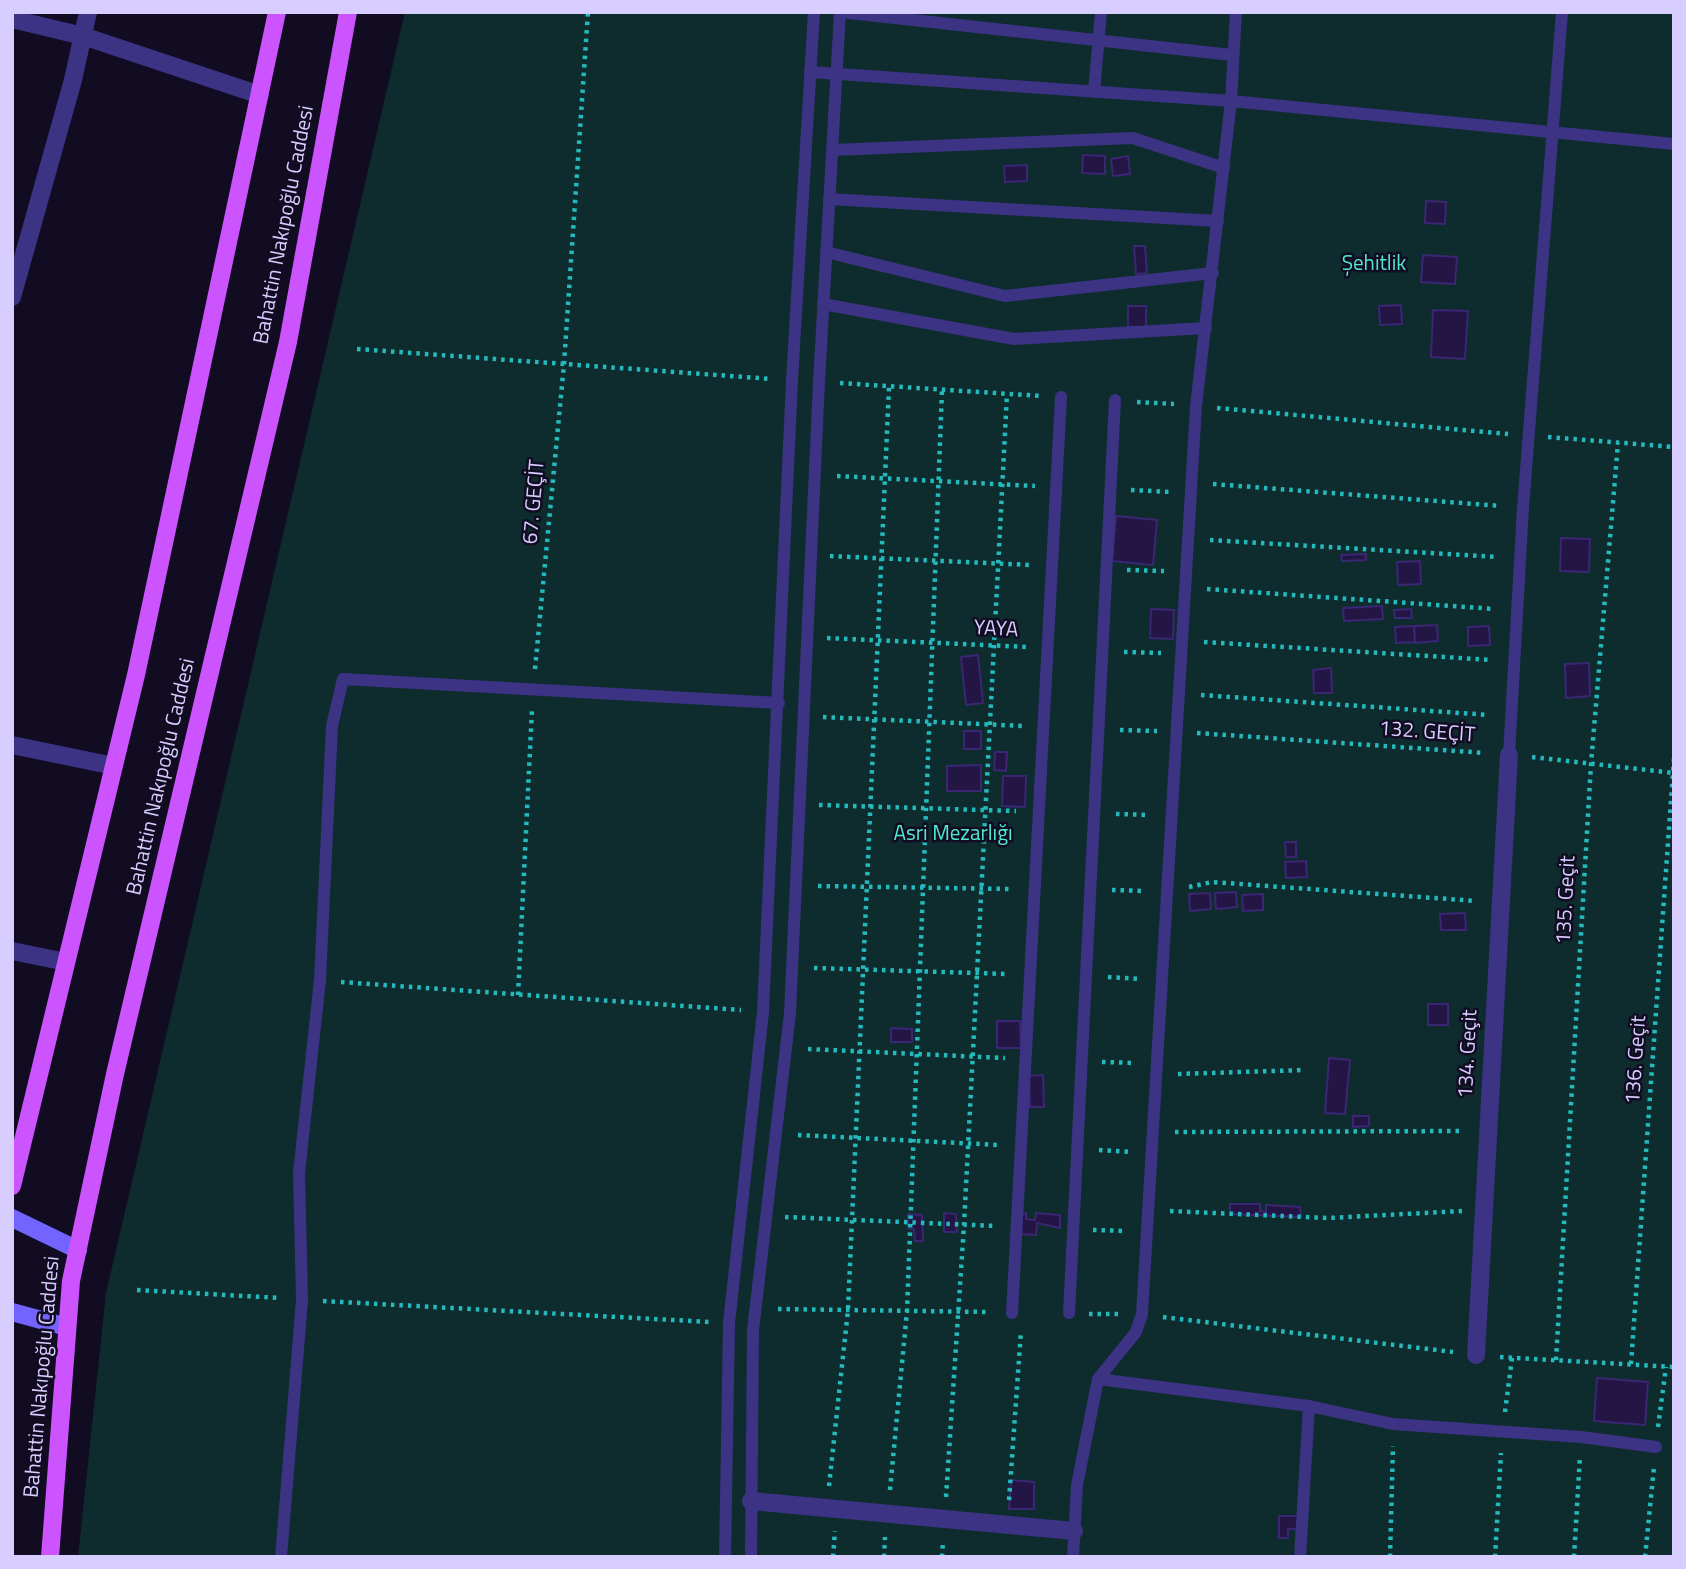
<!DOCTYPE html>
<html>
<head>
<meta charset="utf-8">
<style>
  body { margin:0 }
  #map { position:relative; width:1686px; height:1569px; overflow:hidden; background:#110c22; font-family:"Titillium Web",sans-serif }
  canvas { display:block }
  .frame { position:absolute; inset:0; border:14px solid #d7cdff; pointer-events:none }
</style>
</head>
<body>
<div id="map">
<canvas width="1686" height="1569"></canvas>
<div class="frame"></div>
</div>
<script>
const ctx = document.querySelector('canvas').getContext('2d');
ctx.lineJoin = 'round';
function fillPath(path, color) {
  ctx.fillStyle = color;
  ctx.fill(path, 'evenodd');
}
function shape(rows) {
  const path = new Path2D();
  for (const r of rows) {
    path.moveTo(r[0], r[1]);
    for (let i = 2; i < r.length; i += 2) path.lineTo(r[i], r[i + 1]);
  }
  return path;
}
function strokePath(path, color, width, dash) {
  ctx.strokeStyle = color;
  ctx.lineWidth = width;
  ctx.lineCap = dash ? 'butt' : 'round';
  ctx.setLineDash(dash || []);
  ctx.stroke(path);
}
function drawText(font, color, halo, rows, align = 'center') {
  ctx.font = font + ' "Titillium Web",sans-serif';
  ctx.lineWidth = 5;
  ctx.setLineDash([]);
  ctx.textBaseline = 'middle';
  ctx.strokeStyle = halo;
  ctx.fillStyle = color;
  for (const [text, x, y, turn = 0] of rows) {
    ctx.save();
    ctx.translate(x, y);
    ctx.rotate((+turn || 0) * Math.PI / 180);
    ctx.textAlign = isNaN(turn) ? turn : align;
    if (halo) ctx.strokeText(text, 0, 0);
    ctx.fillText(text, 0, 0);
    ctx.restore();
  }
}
const green = shape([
  [405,12,1674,12,1674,1557,78,1557,106,1293]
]);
const building = shape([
  [1083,155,1105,156,1105,174,1082,173,1083,155],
  [1128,156,1130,174,1113,176,1111,159,1128,156],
  [1027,165,1027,181,1005,182,1004,166,1027,165],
  [1426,201,1446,202,1445,224,1425,223,1426,201],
  [1134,246,1145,246,1147,273,1136,274,1134,246],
  [1423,255,1457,257,1455,284,1421,282,1423,255],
  [1401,305,1402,324,1380,325,1379,306,1401,305],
  [1128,306,1146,306,1146,327,1128,327,1128,306],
  [1433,310,1468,311,1465,359,1431,357,1433,310],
  [1116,516,1157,520,1153,565,1112,561,1116,516],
  [1561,538,1590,539,1589,572,1560,571,1561,538],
  [1366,554,1366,560,1342,561,1341,555,1366,554],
  [1420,561,1421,584,1398,585,1397,562,1420,561],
  [1382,606,1383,619,1344,621,1343,608,1382,606],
  [1151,609,1174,610,1173,639,1150,638,1151,609],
  [1411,609,1412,618,1395,618,1394,610,1411,609],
  [1437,625,1438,641,1415,643,1414,626,1437,625],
  [1414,626,1415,642,1396,643,1395,627,1414,626],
  [1489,626,1490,645,1468,646,1468,627,1489,626],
  [978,655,983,703,966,705,961,657,978,655],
  [1589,663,1590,696,1566,698,1565,664,1589,663],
  [1331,668,1332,693,1314,693,1313,670,1331,668],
  [964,731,981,731,981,749,964,749,964,731],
  [995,752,1007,752,1006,771,994,770,995,752],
  [981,765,981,791,947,791,947,766,981,765],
  [1003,776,1026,776,1025,807,1002,806,1003,776],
  [1285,842,1296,842,1296,857,1286,857,1285,842],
  [1306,861,1307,877,1286,878,1285,862,1306,861],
  [1236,892,1237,907,1216,909,1215,893,1236,892],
  [1210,893,1211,909,1190,911,1189,894,1210,893],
  [1263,894,1263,910,1243,911,1242,895,1263,894],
  [1465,913,1466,930,1441,930,1440,914,1465,913],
  [1428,1004,1448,1004,1448,1025,1428,1025,1428,1004],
  [997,1021,1020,1021,1021,1048,997,1048,997,1021],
  [891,1028,912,1029,912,1042,891,1042,891,1028],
  [1329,1058,1350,1060,1345,1114,1325,1113,1329,1058],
  [1043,1075,1044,1107,1030,1107,1029,1076,1043,1075],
  [1353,1116,1369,1116,1369,1126,1353,1127,1353,1116],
  [1230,1204,1260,1204,1260,1211,1266,1212,1266,1205,1300,1207,1301,1217,1230,1214,1230,1204],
  [944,1213,956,1214,957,1232,944,1232,944,1213],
  [1026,1213,1026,1219,1035,1220,1036,1213,1060,1215,1060,1228,1037,1223,1036,1235,1018,1234,1019,1214,1026,1213],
  [908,1214,922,1215,923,1241,915,1241,914,1229,908,1228,908,1214],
  [1597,1378,1648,1382,1645,1425,1594,1421,1597,1378],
  [1011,1480,1034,1482,1034,1509,1009,1509,1011,1480],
  [1279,1516,1299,1516,1299,1529,1288,1529,1288,1538,1279,1538,1279,1516]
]);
const path = shape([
  [357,349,772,379],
  [840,383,1041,396],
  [1137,402,1174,404],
  [1217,408,1508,434],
  [1548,437,1674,447],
  [837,476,1035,486],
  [1213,484,1501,506],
  [1131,490,1171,492],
  [1210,540,1498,557],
  [830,556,1031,565],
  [1127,570,1164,571],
  [1207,589,1495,609],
  [827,638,1028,647],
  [1204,642,1492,660],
  [1124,652,1161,653],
  [535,669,564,364,588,12],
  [1201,695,1489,715],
  [823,717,1024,726],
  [1120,730,1157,731],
  [1197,733,1485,753],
  [1532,757,1674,773],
  [819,805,1016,811],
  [1116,814,1149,815],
  [818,886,1012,889],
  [1189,887,1212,882,1476,901],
  [1112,890,1145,891],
  [814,968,1008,974],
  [1108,977,1141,979],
  [341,982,741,1010],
  [518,995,532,709],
  [808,1049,1005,1058],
  [1102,1062,1135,1063],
  [1178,1074,1304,1070],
  [1175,1132,1463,1131],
  [798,1135,999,1145],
  [1099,1150,1132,1152],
  [1170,1211,1328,1218,1462,1211],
  [785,1217,997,1226],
  [1093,1230,1126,1231],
  [137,1290,280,1298],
  [323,1301,710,1322],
  [778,1309,990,1312],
  [1089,1314,1119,1314],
  [1163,1317,1453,1352],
  [1500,1357,1674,1367],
  [1556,1360,1591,764,1618,443],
  [1631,1364,1674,758],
  [1505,1412,1512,1358],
  [1658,1427,1666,1367],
  [829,1486,848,1310,889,387],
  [890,1490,907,1311,942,390],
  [946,1497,964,1225,1007,394],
  [1009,1500,1021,1331],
  [833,1557,835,1531],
  [884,1557,885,1537],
  [942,1557,943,1541],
  [1390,1557,1393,1446],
  [1495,1557,1501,1453],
  [1574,1557,1580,1456],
  [1645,1557,1654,1467]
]);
const service = shape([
  [840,12,1232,55],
  [810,72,1231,101,1674,144],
  [1094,92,1101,12],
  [832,150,1133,138,1224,168],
  [829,199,1218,221],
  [826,252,1005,296,1213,273],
  [823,304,1014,339,1206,328],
  [1509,755,1523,508,1562,12],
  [1012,1313,1061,397],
  [1069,1313,1115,400],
  [1098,1379,1309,1406,1393,1424,1581,1437,1656,1447],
  [281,1557,302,1300,299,1173,320,980,332,726,343,679,779,703],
  [725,1557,729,1323,763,1012,792,380,814,12],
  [751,1557,753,1330,790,1013,819,382,840,12],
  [1073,1557,1077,1485,1098,1379,1136,1332,1142,1314,1196,406,1231,101,1236,12],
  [1300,1557,1309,1406]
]);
const minor = shape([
  [12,19,83,36,260,95],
  [12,297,73,80,88,12],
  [12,745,114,766],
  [12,951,66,962],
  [1476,1355,1509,755],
  [751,1501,1074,1531]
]);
const secondary = shape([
  [12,1218,78,1250],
  [12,1312,67,1327]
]);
const primary = shape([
  [12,1186,136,675,277,12],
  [50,1557,71,1281,115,1074,288,342,348,12]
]);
const streetNames = [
  ["Bahattin Nakıpoğlu Caddesi",285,225,-79],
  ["67. GEÇİT",535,502,-85],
  ["YAYA",996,630,3],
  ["132. GEÇİT",1427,733,4],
  ["Bahattin Nakıpoğlu Caddesi",162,777,-77],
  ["135. Geçit",1567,900,-87],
  ["134. Geçit",1469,1054,-87],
  ["136. Geçit",1637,1060,-86],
  ["Bahattin Nakıpoğlu Caddesi",43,1377,-85]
];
const parkNames = [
  ["Şehitlik",1374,265],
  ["Asri Mezarlığı",953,835]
];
fillPath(green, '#0e2c2d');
fillPath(building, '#231645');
strokePath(building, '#3b2673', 2);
strokePath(path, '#24b9bc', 4.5, [3.5, 5]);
strokePath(service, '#3c3385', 12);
strokePath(minor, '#3c3385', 18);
strokePath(secondary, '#7464ff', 18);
strokePath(primary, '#cc54ff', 18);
drawText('21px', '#d7cdff', '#110c22', streetNames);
drawText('21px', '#50e8ce', '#110c22', parkNames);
</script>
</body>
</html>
